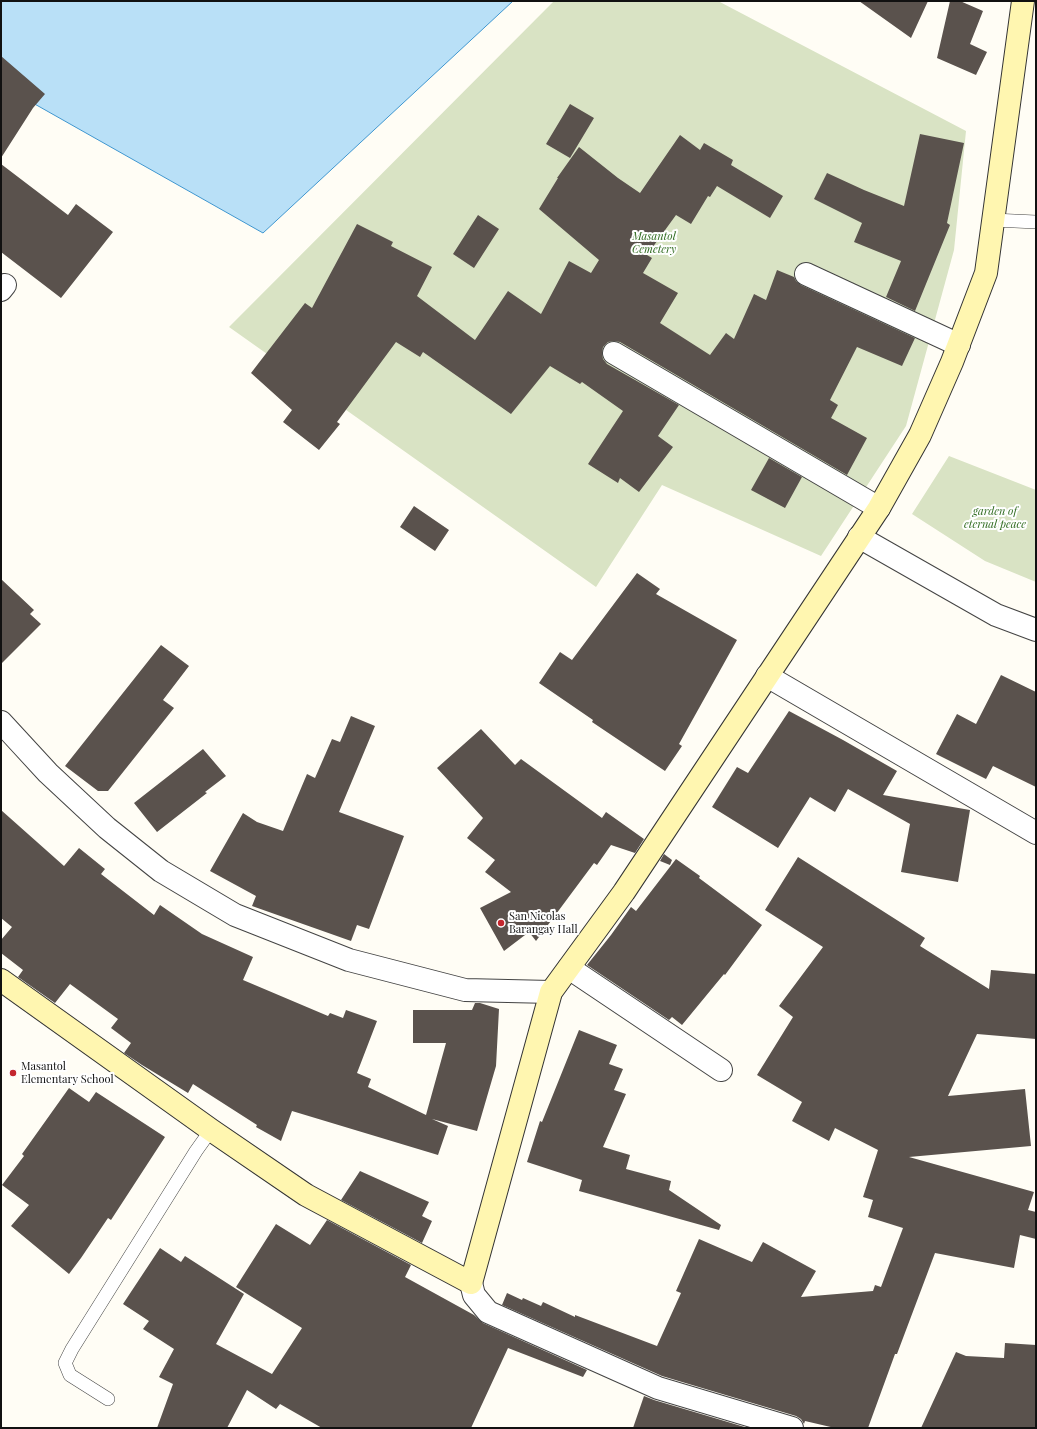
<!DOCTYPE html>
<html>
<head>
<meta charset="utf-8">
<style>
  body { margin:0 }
  #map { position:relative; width:1037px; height:1429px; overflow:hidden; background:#fffdf5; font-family:"Playfair Display",serif }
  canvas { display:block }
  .frame { position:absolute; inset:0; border:2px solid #111; pointer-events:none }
</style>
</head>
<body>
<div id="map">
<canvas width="1037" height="1429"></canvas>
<div class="frame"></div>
</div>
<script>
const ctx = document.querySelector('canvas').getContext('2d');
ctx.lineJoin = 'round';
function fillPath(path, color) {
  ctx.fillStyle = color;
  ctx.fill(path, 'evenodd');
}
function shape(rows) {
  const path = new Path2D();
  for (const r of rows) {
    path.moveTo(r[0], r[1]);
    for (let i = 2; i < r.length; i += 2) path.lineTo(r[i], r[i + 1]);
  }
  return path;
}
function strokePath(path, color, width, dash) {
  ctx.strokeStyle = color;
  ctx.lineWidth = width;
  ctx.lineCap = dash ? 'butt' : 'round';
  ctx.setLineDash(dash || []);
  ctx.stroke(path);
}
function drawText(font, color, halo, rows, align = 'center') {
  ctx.font = font + ' "Playfair Display",serif';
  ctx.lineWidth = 4;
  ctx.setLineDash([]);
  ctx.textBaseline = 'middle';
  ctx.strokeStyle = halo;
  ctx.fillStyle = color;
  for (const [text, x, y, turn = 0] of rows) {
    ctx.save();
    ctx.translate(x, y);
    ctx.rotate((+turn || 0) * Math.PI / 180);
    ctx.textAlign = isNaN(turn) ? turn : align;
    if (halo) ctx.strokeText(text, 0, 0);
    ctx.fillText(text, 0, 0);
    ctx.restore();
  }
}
const cemetery = shape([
  [554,1,718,1,966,131,954,250,906,426,821,556,662,485,596,587,229,327],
  [949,456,1036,490,1036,582,985,561,912,514]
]);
const water = shape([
  [1,1,513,1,263,233,1,85,1,1]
]);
const building = shape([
  [859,1,928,1,911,38],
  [950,1,960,1,983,11,970,44,987,52,976,75,937,58],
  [1,56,45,94,33,108,1,158],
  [570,104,594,118,570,158,546,144],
  [920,134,964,143,947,223,950,225,915,311,886,297,901,261,854,242,862,223,814,199,827,173,864,190,904,206],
  [680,135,700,150,704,143,733,160,731,165,783,196,770,218,717,186,710,197,708,196,691,224,676,215,647,255,652,258,643,273,678,293,660,323,710,355,726,333,734,339,754,294,766,300,777,270,794,277,796,281,801,285,915,338,902,366,857,347,830,400,838,405,831,418,867,438,847,475,620,342,614,341,608,342,603,347,602,353,603,359,607,364,679,405,658,436,673,447,639,492,620,478,618,483,588,464,623,411,582,382,580,384,550,366,511,414,423,352,420,357,396,342,337,422,340,424,319,450,283,422,292,410,251,373,305,303,312,308,357,224,393,242,391,246,432,267,417,296,475,340,508,291,541,314,569,261,591,273,599,260,539,209,558,178,557,178,579,147,618,178,640,193],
  [1,164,68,215,76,204,113,232,61,298,1,252],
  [478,215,499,229,474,268,453,254],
  [769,458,802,477,785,508,751,490],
  [414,506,449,530,435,551,400,527],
  [637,573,660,589,656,594,737,640,679,744,682,746,665,771,592,722,593,720,539,683,560,652,572,660],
  [1,579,34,610,30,614,41,624,1,664],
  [161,645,189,666,163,700,174,708,108,791,98,791,65,766],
  [1001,675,1036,692,1036,787,993,766,986,779,936,754,957,714,976,724],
  [789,711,843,740,897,771,883,795,970,810,958,882,901,872,910,824,848,789,835,812,810,797,778,848,712,807,737,767,748,773],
  [351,716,375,726,339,812,404,836,369,929,357,925,351,941,252,906,256,896,210,871,243,813,257,822,283,831,307,774,315,778,332,739,340,742],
  [481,729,515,765,521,759,602,818,606,812,644,839,635,853,611,845,597,865,594,863,536,941,529,932,504,951,480,908,511,892,485,872,495,860,467,838,483,818,437,768],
  [203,749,226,776,205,792,207,793,157,832,134,803],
  [1,810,64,866,79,848,105,869,101,874,154,915,160,905,202,934,253,957,243,980,328,1016,330,1013,343,1018,346,1010,377,1021,357,1073,371,1079,368,1087,426,1115,446,1043,413,1043,413,1010,472,1010,475,1003,480,1003,499,1009,496,1066,477,1131,432,1119,448,1126,438,1155,292,1111,281,1141,256,1127,257,1125,193,1084,188,1093,142,1065,124,1053,131,1043,111,1028,118,1019,70,984,55,1003,18,977,23,970,1,953,1,940,12,927,1,918],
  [664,854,672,860,670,865,660,861],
  [798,857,925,938,920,946,989,989,991,970,1036,974,1036,1039,977,1034,948,1096,1025,1089,1031,1146,909,1157,1034,1192,1028,1210,1036,1212,1036,1239,1020,1235,1014,1268,935,1253,897,1354,895,1354,868,1428,835,1428,805,1421,804,1424,801,1419,796,1416,662,1376,502,1305,507,1293,522,1300,523,1298,541,1306,543,1302,575,1317,575,1315,657,1346,681,1293,676,1291,699,1239,752,1262,763,1242,816,1271,801,1297,873,1291,875,1285,881,1287,903,1228,868,1217,873,1200,863,1197,878,1150,835,1128,829,1141,792,1121,802,1102,757,1075,793,1017,779,1006,823,947,765,910],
  [676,859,700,876,699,878,762,925,725,975,724,974,682,1025,672,1017,669,1020,587,965,611,935,631,907,636,911],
  [579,1030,617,1045,609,1064,623,1069,614,1090,626,1094,603,1147,630,1155,626,1169,671,1181,669,1190,721,1225,719,1230,579,1191,582,1180,527,1162,540,1121,542,1122],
  [69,1088,89,1102,96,1092,165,1137,111,1220,108,1218,81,1258,69,1274,11,1226,29,1205,2,1185,24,1156,22,1154],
  [360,1171,429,1202,422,1216,432,1221,422,1243,341,1200],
  [327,1220,411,1265,405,1277,474,1315,483,1323,587,1370,583,1377,508,1348,471,1428,322,1428,280,1404,276,1409,247,1390,227,1428,157,1428,173,1384,159,1377,174,1349,143,1329,149,1321,123,1304,160,1248,181,1262,185,1256,244,1294,216,1344,272,1374,302,1328,236,1287,276,1224,310,1245],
  [1005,1343,1036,1345,1036,1428,921,1428,956,1352,966,1356,1004,1358],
  [644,1396,654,1400,748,1428,633,1428]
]);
const lane = shape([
  [993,220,1036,222],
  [108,1399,70,1375,65,1363,72,1349,196,1151,211,1130]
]);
const street = shape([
  [806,274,959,345],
  [1,290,5,285],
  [614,353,879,508],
  [859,537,996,615,1036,630],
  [767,676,1036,833],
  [1,722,48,773,107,828,161,871,235,915,349,960,465,990,551,992],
  [569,968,721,1070],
  [471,1283,474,1295,488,1312,658,1388,792,1428]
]);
const secondary = shape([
  [1,980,211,1130,306,1195,471,1283,551,992,624,892,879,508,920,435,952,362,986,273,1023,1]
]);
const markers = [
  [501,923,4,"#c4262e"],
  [13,1073,4,"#c4262e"]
];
const parkNames = [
  ["Masantol",654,237],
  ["Cemetery",654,250],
  ["garden of",995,512],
  ["eternal peace",995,525]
];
const poiNames = [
  ["San Nicolas",509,917],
  ["Barangay Hall",509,930],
  ["Masantol",21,1067],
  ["Elementary School",21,1080]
];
fillPath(cemetery, '#d9e3c4');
fillPath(water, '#b9e0f7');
strokePath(water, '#3f96cf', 1);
fillPath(building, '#5a524d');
strokePath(lane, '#444', 14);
strokePath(street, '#444', 24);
strokePath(secondary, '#333', 24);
strokePath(lane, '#fff', 13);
strokePath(street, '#fff', 22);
strokePath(secondary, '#fff6b0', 22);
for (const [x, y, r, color] of markers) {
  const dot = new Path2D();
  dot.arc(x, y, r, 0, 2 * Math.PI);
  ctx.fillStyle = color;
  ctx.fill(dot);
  strokePath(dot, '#fff', 1.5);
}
drawText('italic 11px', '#2f6b1f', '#fff', parkNames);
drawText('11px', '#111', '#fff', poiNames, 'left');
</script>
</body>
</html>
